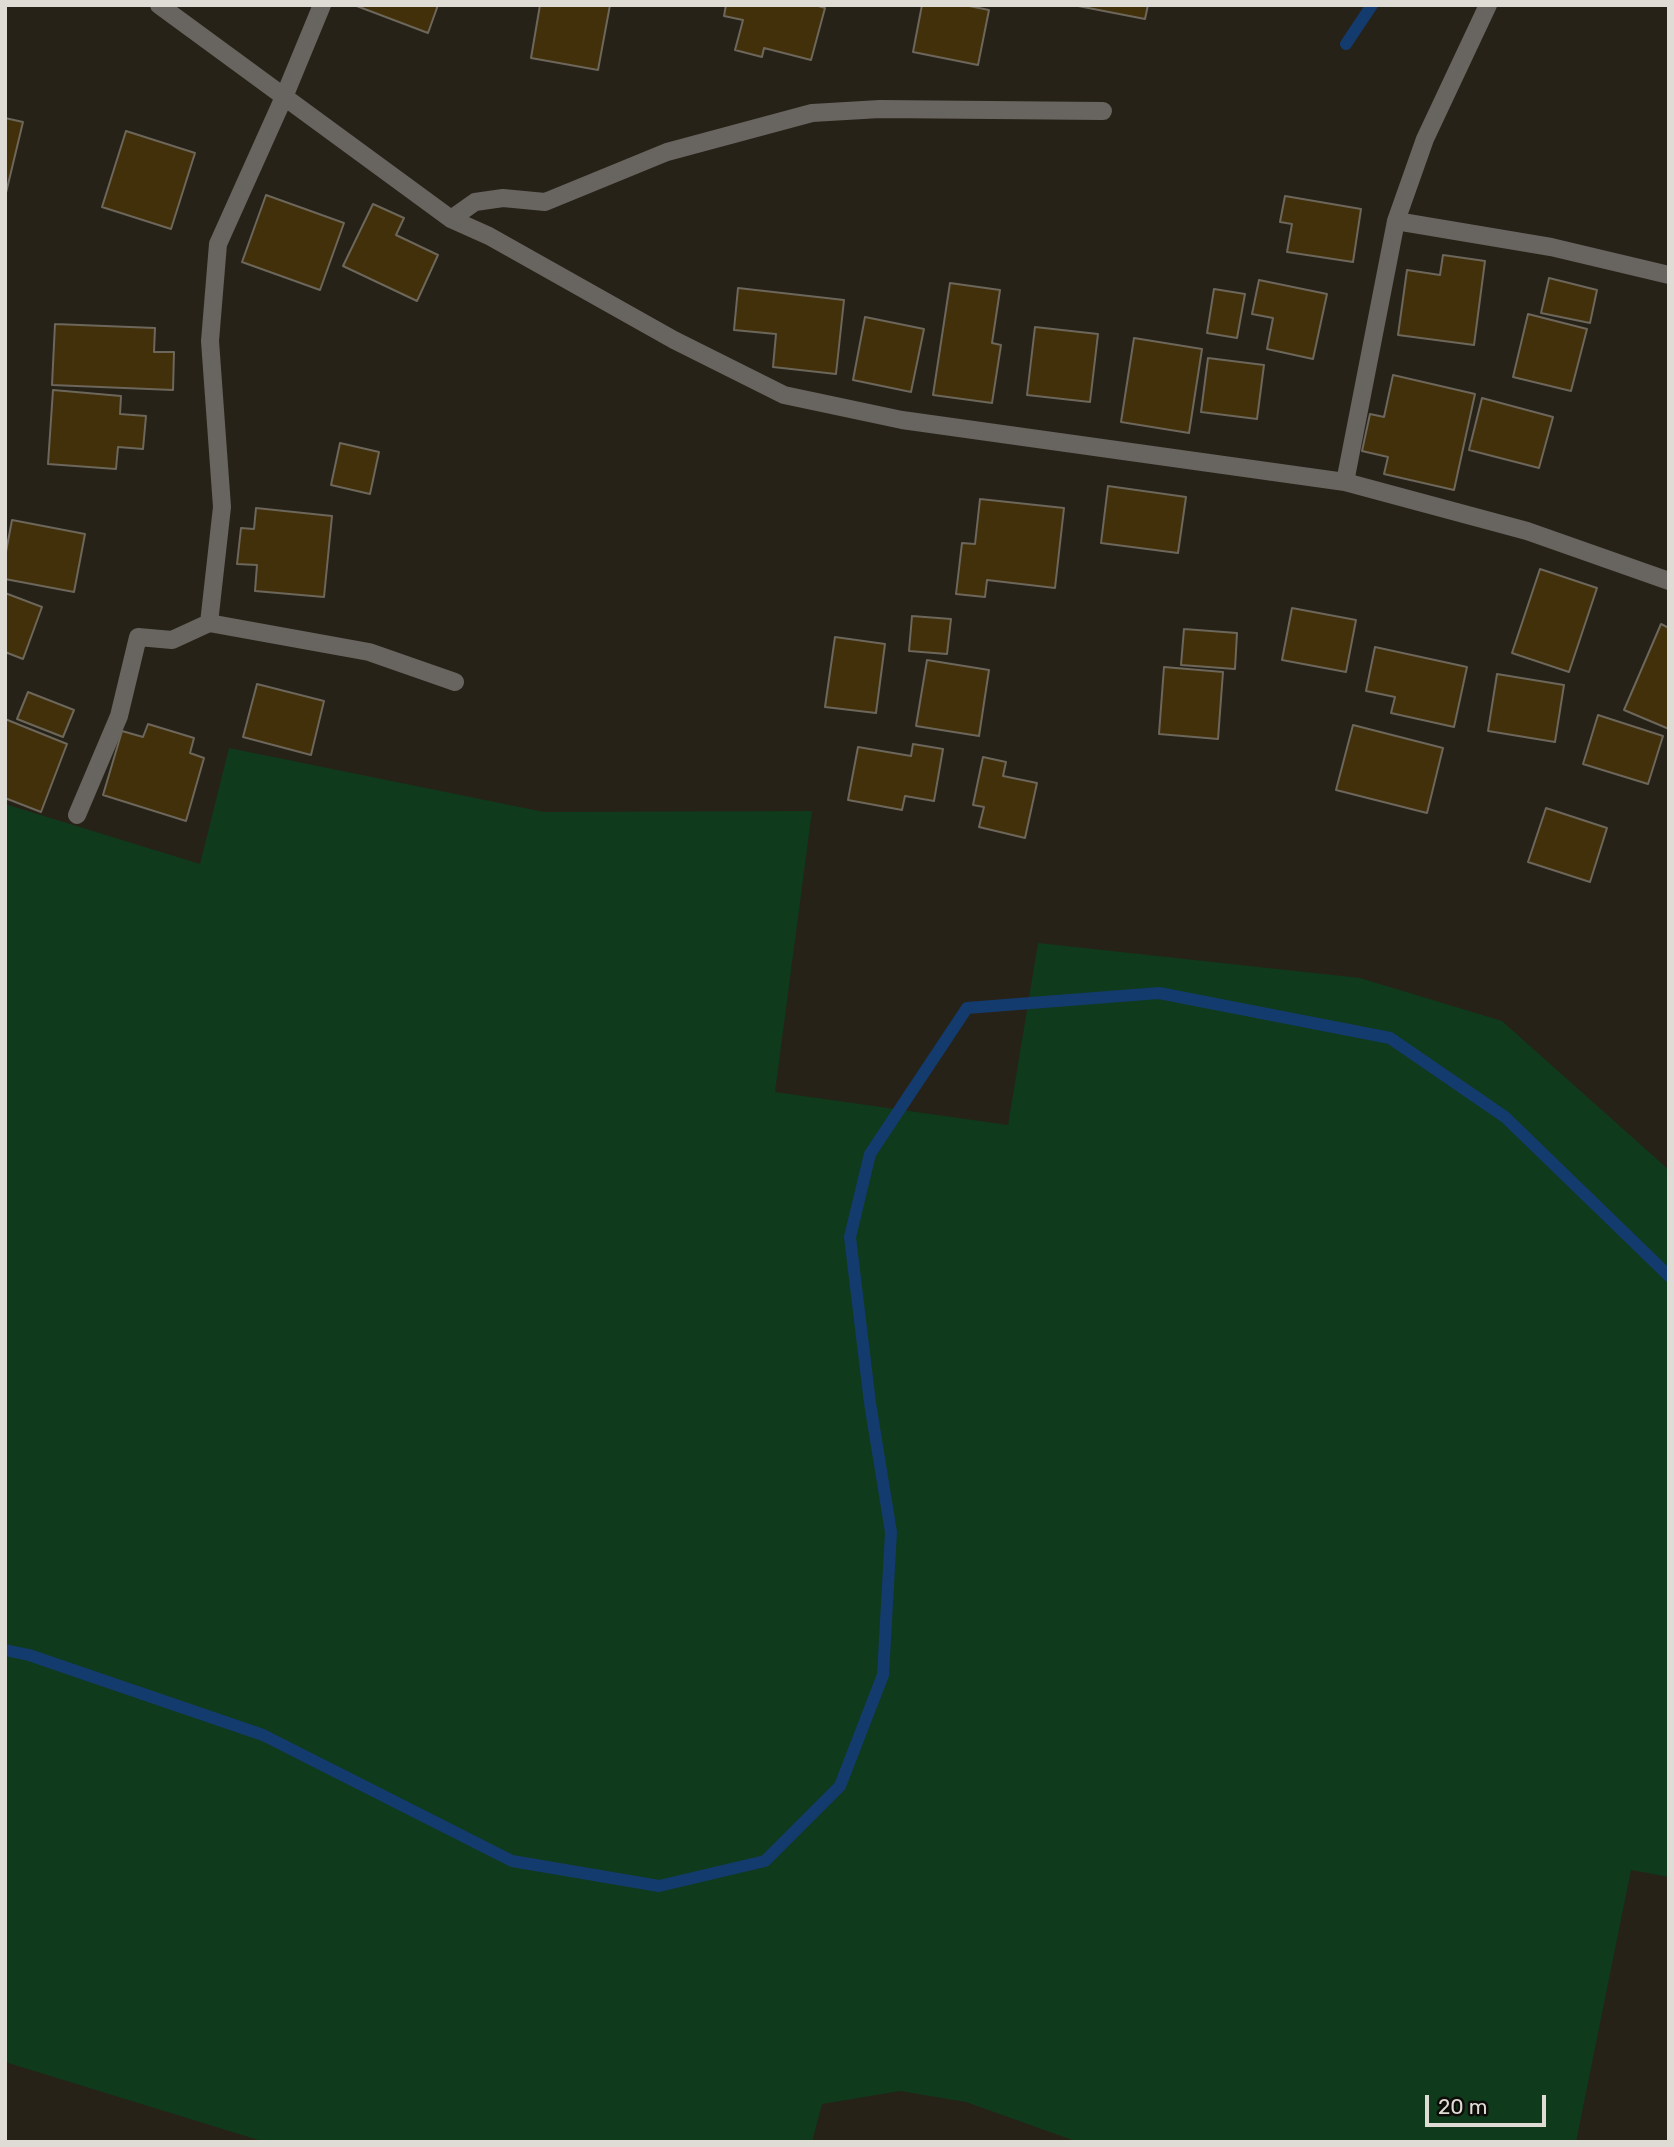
<!DOCTYPE html>
<html>
<head>
<meta charset="utf-8">
<style>
  body { margin:0 }
  #map { position:relative; width:1674px; height:2147px; overflow:hidden; background:#272218; font-family:Rubik,sans-serif }
  canvas { display:block }
  .frame { position:absolute; inset:0; border:7px solid #dfdbd5; pointer-events:none }
  .scale { position:absolute; left:1425px; top:2095px; width:121px; height:32px; box-sizing:border-box; border:4px solid #dfdbd5; border-top:0; padding-left:9px; font-size:21px; line-height:24px; white-space:nowrap; color:#dfdbd5; -webkit-text-stroke:5px #0e0c08; paint-order:stroke }
</style>
</head>
<body>
<div id="map">
<canvas width="1674" height="2147"></canvas>
<div class="frame"></div>
<div class="scale">20 m</div>
</div>
<script>
const ctx = document.querySelector('canvas').getContext('2d');
ctx.lineJoin = 'round';
function fillPath(path, color) {
  ctx.fillStyle = color;
  ctx.fill(path, 'evenodd');
}
function shape(rows) {
  const path = new Path2D();
  for (const r of rows) {
    path.moveTo(r[0], r[1]);
    for (let i = 2; i < r.length; i += 2) path.lineTo(r[i], r[i + 1]);
  }
  return path;
}
function strokePath(path, color, width, dash) {
  ctx.strokeStyle = color;
  ctx.lineWidth = width;
  ctx.lineCap = dash ? 'butt' : 'round';
  ctx.setLineDash(dash || []);
  ctx.stroke(path);
}
const green = shape([
  [229,748,544,812,812,811,775,1092,1008,1125,1038,943,1360,978,1502,1021,1669,1170,1669,1877,1631,1870,1576,2142,1078,2142,966,2102,900,2091,822,2104,812,2142,265,2142,5,2062,5,804,200,864]
]);
const stream = shape([
  [1346,44,1372,5],
  [5,1650,29,1655,263,1735,512,1861,659,1886,765,1861,840,1786,883,1675,891,1532,870,1403,850,1237,870,1154,967,1008,1159,993,1390,1038,1505,1117,1669,1276]
]);
const building = shape([
  [354,5,438,5,428,33,354,5],
  [540,5,610,5,598,70,531,58,540,5],
  [726,5,815,5,825,8,811,60,764,48,762,57,735,50,743,20,724,16,726,5],
  [922,5,964,5,989,10,978,65,913,52,922,5],
  [1073,5,1148,5,1145,19,1073,5],
  [5,118,23,122,5,197,5,118],
  [126,131,195,153,171,229,102,207,126,131],
  [266,195,344,223,320,290,242,262,266,195],
  [1285,196,1361,209,1353,262,1287,252,1292,224,1280,222,1285,196],
  [373,204,404,218,396,235,438,255,417,301,343,266,373,204],
  [1443,255,1485,261,1474,345,1398,335,1407,270,1440,275,1443,255],
  [1549,278,1597,290,1590,323,1541,313,1549,278],
  [1259,280,1327,294,1313,359,1267,349,1273,318,1252,314,1259,280],
  [950,283,1000,290,992,343,1001,345,992,403,933,395,950,283],
  [738,288,844,300,836,374,773,367,776,334,734,330,738,288],
  [1214,289,1245,294,1237,338,1207,333,1214,289],
  [1528,314,1587,329,1571,391,1513,377,1528,314],
  [865,317,924,329,911,392,853,380,865,317],
  [55,324,155,328,154,352,174,352,173,390,52,385,55,324],
  [1035,327,1098,334,1090,402,1027,395,1035,327],
  [1134,338,1202,349,1189,433,1121,422,1134,338],
  [1208,358,1264,365,1257,419,1201,412,1208,358],
  [1393,375,1475,394,1454,490,1384,474,1388,457,1362,451,1370,414,1384,417,1393,375],
  [53,390,121,396,120,414,146,416,143,449,118,447,116,469,48,464,53,390],
  [1482,398,1553,417,1539,468,1469,450,1482,398],
  [340,443,379,452,370,494,331,485,340,443],
  [1108,486,1186,497,1178,553,1101,543,1108,486],
  [980,499,1064,508,1055,588,987,580,985,597,956,594,962,543,975,544,980,499],
  [256,508,332,516,324,597,255,591,257,565,237,564,241,528,254,529,256,508],
  [12,520,85,534,74,592,5,579,5,557,12,520],
  [1540,569,1597,588,1569,672,1512,653,1540,569],
  [5,593,42,607,23,659,5,652,5,593],
  [1292,608,1356,620,1346,672,1282,660,1292,608],
  [912,616,951,619,947,654,909,651,912,616],
  [1661,624,1669,628,1669,729,1624,710,1661,624],
  [1184,629,1237,633,1235,669,1181,665,1184,629],
  [835,637,885,644,876,713,825,707,835,637],
  [1375,647,1467,667,1454,727,1391,713,1395,697,1366,691,1375,647],
  [927,660,989,670,979,736,916,726,927,660],
  [1164,667,1223,672,1218,739,1159,734,1164,667],
  [1497,674,1564,685,1555,742,1488,731,1497,674],
  [257,684,324,701,311,755,243,737,257,684],
  [28,692,74,710,63,737,17,719,28,692],
  [1598,715,1663,736,1648,784,1583,764,1598,715],
  [5,719,67,744,41,812,5,798,5,719],
  [148,724,194,738,190,753,204,758,186,821,103,795,122,731,143,737,148,724],
  [1353,725,1443,748,1427,813,1336,790,1353,725],
  [913,744,943,749,934,801,905,796,902,810,848,800,858,747,911,756,913,744],
  [983,757,1006,762,1003,776,1037,783,1025,838,979,827,984,807,973,805,983,757],
  [1546,808,1607,828,1590,882,1528,862,1546,808]
]);
const minor = shape([
  [159,5,451,219,489,236,674,340,784,395,902,420,1345,482,1527,531,1669,581],
  [451,219,475,202,503,198,545,202,667,152,812,113,880,109,1103,111],
  [1396,221,1551,247,1669,275],
  [1345,482,1396,221,1425,139,1488,5],
  [209,623,222,507,210,341,218,244,284,97,322,5],
  [77,815,119,716,138,637,172,640,209,623,369,652,455,682]
]);
fillPath(green, '#0f3a1b');
strokePath(stream, '#143b6d', 12);
fillPath(building, '#42300a');
strokePath(building, '#6c665b', 2);
strokePath(minor, '#68645f', 18);
</script>
</body>
</html>
